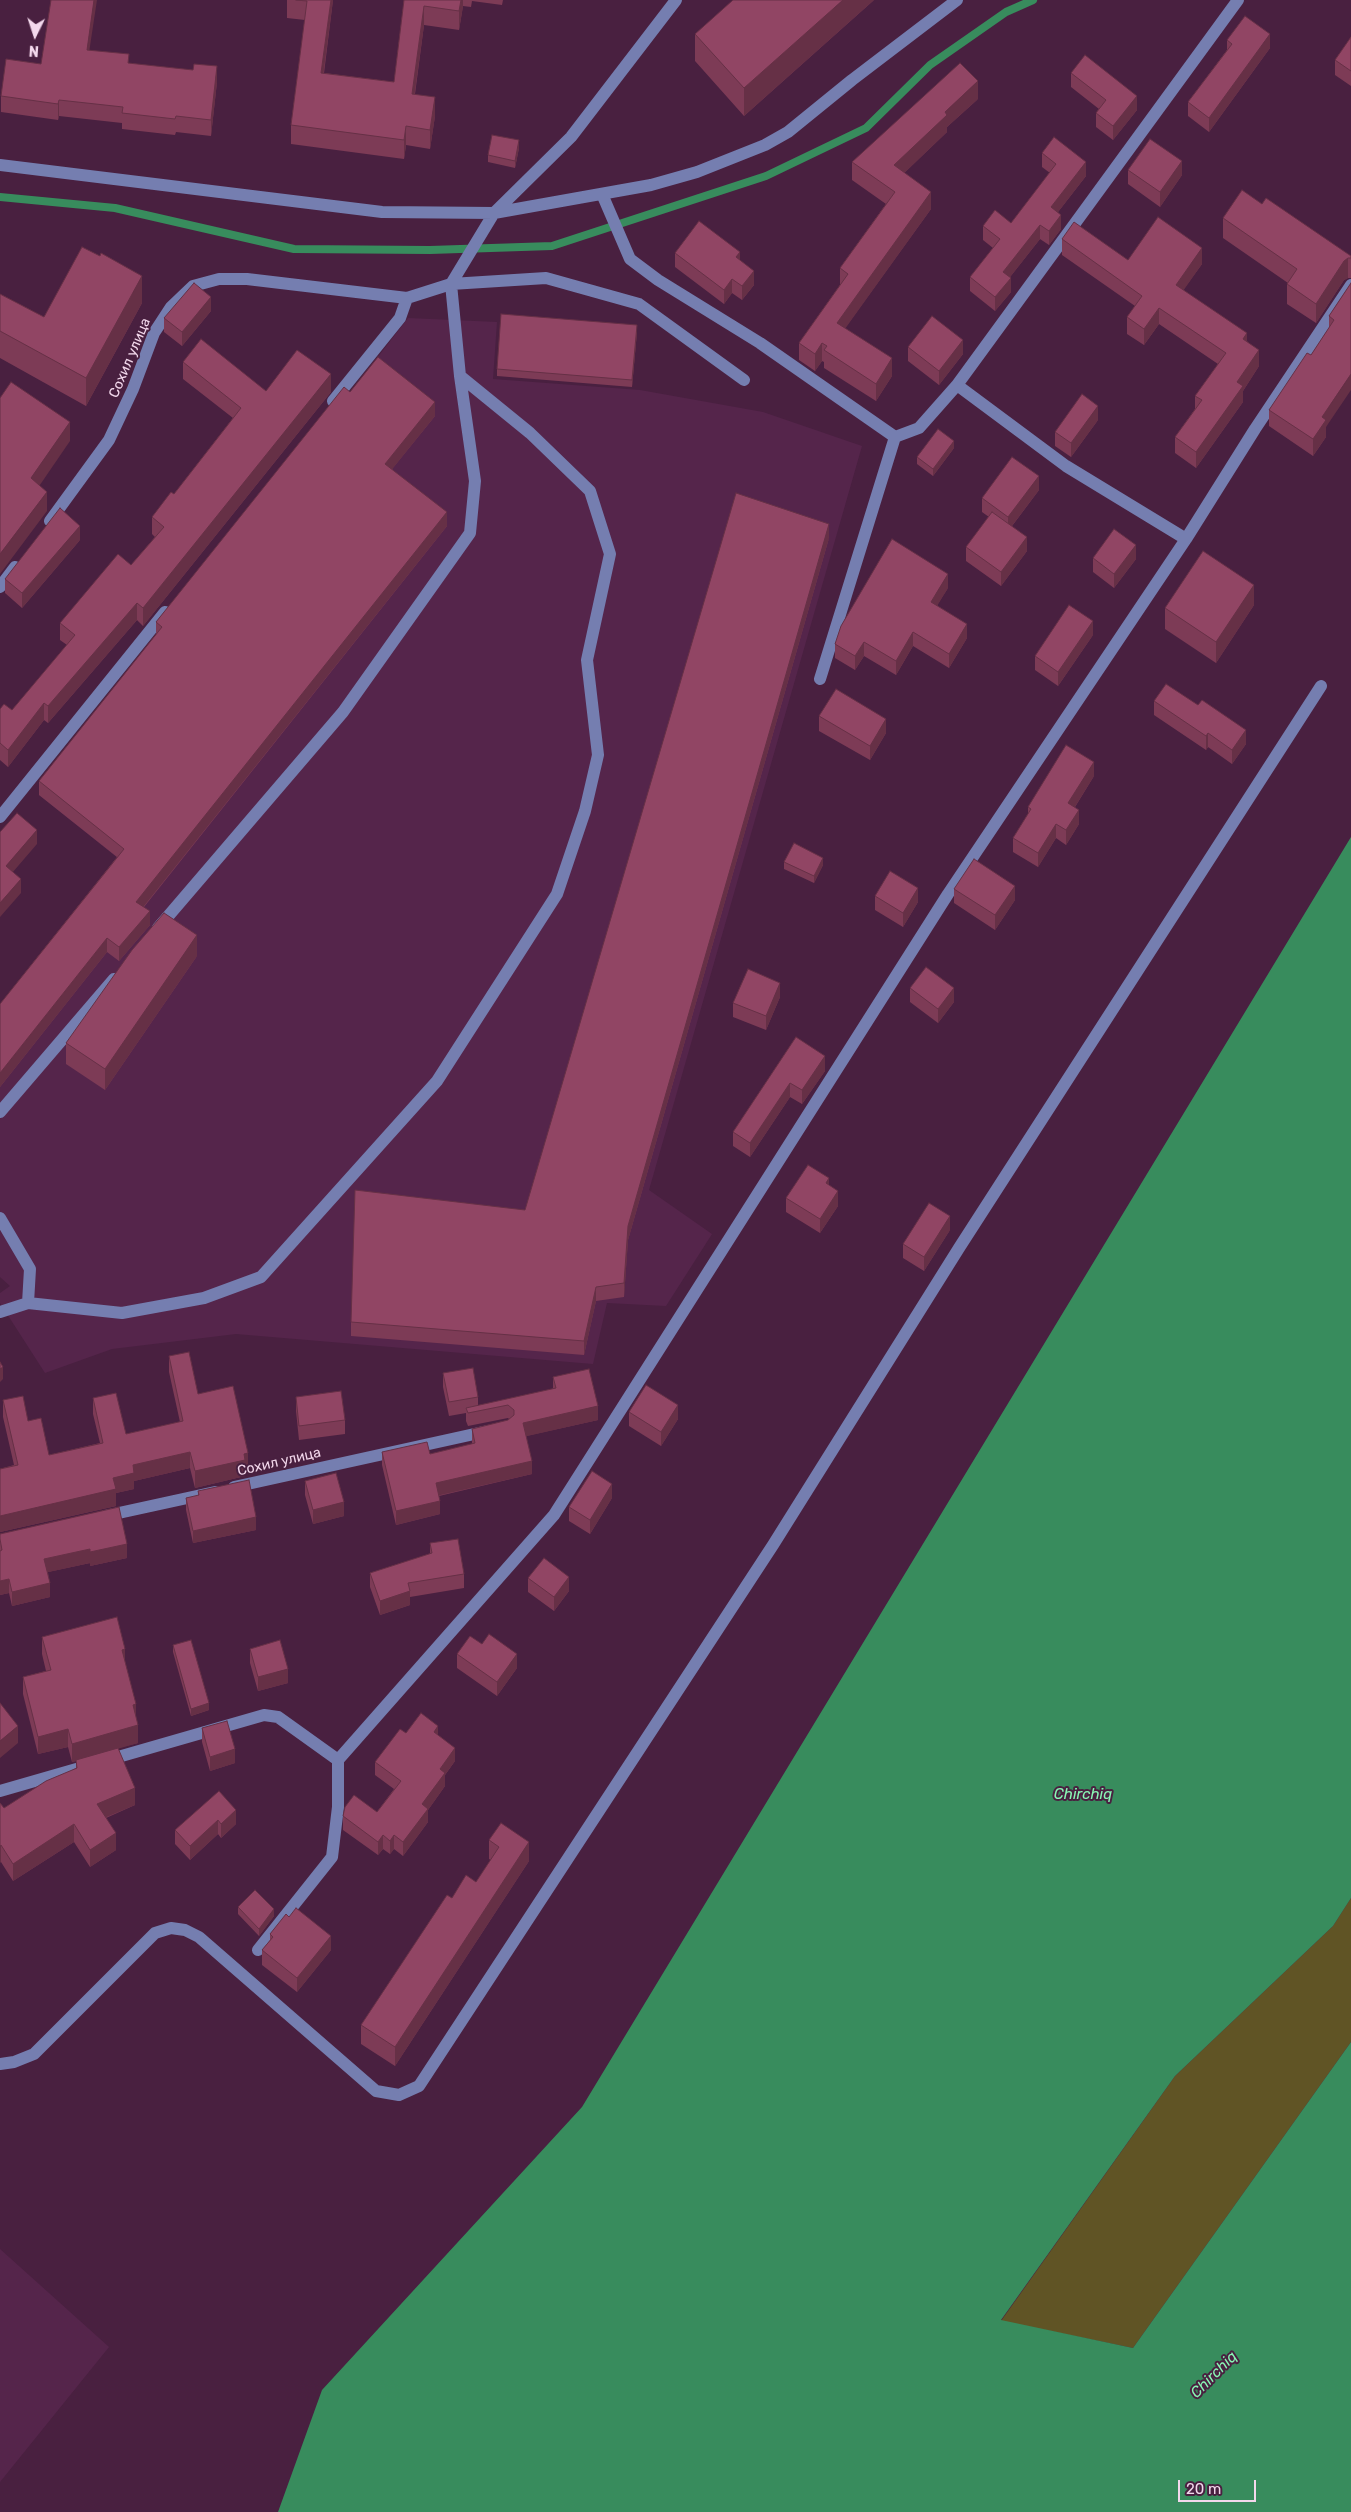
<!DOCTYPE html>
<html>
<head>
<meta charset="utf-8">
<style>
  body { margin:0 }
  #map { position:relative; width:1351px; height:2512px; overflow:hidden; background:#492040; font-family:Rubik,sans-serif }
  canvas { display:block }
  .north { position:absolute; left:10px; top:10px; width:50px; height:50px; -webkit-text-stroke:4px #492040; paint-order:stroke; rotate:184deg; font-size:14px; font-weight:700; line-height:20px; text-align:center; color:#f3d8ec }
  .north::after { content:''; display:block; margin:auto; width:18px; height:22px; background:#f3d8ec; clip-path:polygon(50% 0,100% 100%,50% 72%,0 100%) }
  .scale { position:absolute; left:1178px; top:2480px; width:78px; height:22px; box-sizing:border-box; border:2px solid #f3d8ec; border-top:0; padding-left:6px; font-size:15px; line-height:18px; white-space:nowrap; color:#f3d8ec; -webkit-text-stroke:4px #492040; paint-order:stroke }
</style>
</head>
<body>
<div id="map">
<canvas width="1351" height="2512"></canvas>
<div class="north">N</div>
<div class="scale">20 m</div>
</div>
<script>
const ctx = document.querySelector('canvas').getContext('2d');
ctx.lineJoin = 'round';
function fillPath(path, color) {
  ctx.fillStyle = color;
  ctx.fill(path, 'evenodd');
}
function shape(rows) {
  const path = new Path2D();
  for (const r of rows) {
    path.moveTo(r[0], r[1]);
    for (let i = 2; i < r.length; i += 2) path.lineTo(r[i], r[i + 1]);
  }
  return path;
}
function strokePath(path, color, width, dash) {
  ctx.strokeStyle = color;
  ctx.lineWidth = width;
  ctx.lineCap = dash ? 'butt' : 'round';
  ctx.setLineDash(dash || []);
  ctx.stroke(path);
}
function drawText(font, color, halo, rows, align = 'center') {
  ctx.font = font + ' Rubik,sans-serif';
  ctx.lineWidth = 4;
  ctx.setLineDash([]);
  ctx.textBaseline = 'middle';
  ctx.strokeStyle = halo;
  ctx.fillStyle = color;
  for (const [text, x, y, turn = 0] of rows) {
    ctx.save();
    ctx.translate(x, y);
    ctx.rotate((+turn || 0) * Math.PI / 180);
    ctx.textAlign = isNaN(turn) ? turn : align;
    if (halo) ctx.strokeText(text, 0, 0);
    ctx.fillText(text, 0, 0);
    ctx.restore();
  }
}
const built = shape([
  [408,318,497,322,493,379,640,390,763,412,862,446,649,1190,712,1234,666,1306,607,1303,593,1364,236,1334,112,1349,45,1373,0,1303,0,1293,10,1286,0,1277,0,1018,124,863,39,795],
  [0,2249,109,2347,0,2482]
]);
const green = shape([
  [1351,1898,1351,2042,1133,2348,1001,2321,1175,2076,1333,1926]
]);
const water = shape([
  [1351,837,1351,1898,1333,1926,1175,2076,1001,2320,1133,2348,1351,2042,1351,2512,278,2512,322,2390,582,2107]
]);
const stream = shape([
  [0,197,115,208,294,249,430,250,552,246,766,176,866,128,930,65,1006,12,1033,0]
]);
const minor = shape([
  [0,165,382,212,494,213,651,185,697,172,765,145,788,132,852,80,957,0],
  [602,194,630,259,658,280,760,343,895,437,919,428,957,385,1066,466,1186,539],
  [957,385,1238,0],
  [333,401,400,318,407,298],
  [50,521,109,440,133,389,154,333,171,307,193,286,219,279,247,279,407,298,451,284,546,278,639,304,744,380],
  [0,587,15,567],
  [820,679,895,437],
  [0,817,165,612],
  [158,928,343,712,470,533,475,481,460,376],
  [0,1112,114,979],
  [0,1218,30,1269,28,1303],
  [0,1312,28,1303,122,1313,204,1298,261,1277,437,1081,557,894,585,811,598,755,587,660,610,554,590,491,530,433,460,376,451,284,494,213,571,137,676,0],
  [234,1487,488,1431],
  [105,1516,215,1492],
  [0,1791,264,1715,278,1717,338,1760],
  [258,1950,332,1857,338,1807,338,1760,554,1515,948,894,1186,539,1255,429,1351,285],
  [0,2064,14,2062,34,2054,155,1933,171,1928,185,1930,199,1937,376,2091,399,2095,419,2086,773,1545,959,1248,1321,686]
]);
const wall = shape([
  [287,0,333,0,324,73,394,82,404,0,503,0,502,5,472,1,471,7,463,6,459,30,424,25,415,94,435,116,430,149,406,145,404,159,291,144,291,125,305,20,287,18],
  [874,0,744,116,695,61,695,34],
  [1351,37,1351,86,1335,75,1335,60],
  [1227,40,1270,48,1209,132,1188,116,1188,102,1227,50],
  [89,50,129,63,217,82,211,136,176,132,175,135,122,129,122,123,59,116,58,120,1,112,1,96,41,64],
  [1071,73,1137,110,1113,140,1096,127,1096,113,1099,109,1071,87],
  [978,99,947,127,947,132,904,173,931,209,845,328,892,376,876,401,824,368,824,362,822,361,815,371,799,360,799,343,840,285,840,268,886,204,852,180,852,162],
  [519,148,515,168,488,162,488,155],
  [1042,153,1086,176,1058,212,1061,229,1049,245,1040,239,1010,277,1011,292,995,311,970,291,970,277,993,248,983,240,983,226,1011,223,1050,173,1042,167],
  [1128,170,1182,175,1160,207,1128,184],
  [1262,204,1351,256,1351,278,1348,278,1344,280,1316,323,1287,304,1287,284,1288,283,1223,238,1223,218],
  [1062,239,1128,260,1202,264,1183,290,1247,341,1259,366,1243,391,1243,402,1196,468,1175,453,1175,437,1195,409,1195,396,1218,364,1159,324,1144,345,1127,334,1127,317,1135,306,1062,255],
  [675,253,740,260,754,285,742,300,732,293,724,304,675,267],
  [100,256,142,303,86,406,0,358,0,294,44,317],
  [1351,283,1326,427,1326,437,1313,456,1269,426,1269,410,1311,355,1329,328,1329,316],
  [211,311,182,346,164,332,164,318],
  [637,332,632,387,497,376,497,369],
  [908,347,963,354,939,385,908,361],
  [183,362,266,391,331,392,143,626,137,620,48,723,44,720,8,767,0,760,0,709,12,710,67,645,60,640,60,623,131,565,155,537,152,534,152,517,174,494,233,418,183,379],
  [350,392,435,416,392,469,447,526,144,907,150,925,119,961,107,952,0,1087,0,1004,117,857,39,795,39,781,156,636,156,622],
  [1098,420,1071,457,1055,446,1055,432],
  [954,448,933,476,917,464,917,457],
  [1039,490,1012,526,1027,551,1001,586,966,561,966,547,989,517,982,512,982,498],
  [829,538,628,1240,624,1297,596,1301,584,1355,351,1336,351,1322,525,1210],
  [80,540,22,608,5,593,5,579],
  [1093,558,1136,559,1114,588,1093,572],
  [948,588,937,605,967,638,949,668,913,646,896,675,864,656,855,670,835,658,835,644],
  [1254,605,1216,663,1165,629,1165,608],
  [1093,635,1058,686,1035,670,1035,656],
  [1154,701,1198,705,1246,744,1232,764,1208,747,1206,750,1154,715],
  [819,716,886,733,870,760,819,731],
  [1094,776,1075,807,1079,824,1066,845,1056,838,1038,867,1013,852,1013,838,1028,814,1028,807],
  [784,862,823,865,814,883,784,869],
  [954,889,1015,900,995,930,954,903],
  [875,896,918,902,903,927,875,910],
  [197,956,105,1090,66,1064,66,1043],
  [910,988,954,1002,938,1023,910,1002],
  [780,997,766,1030,733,1017,733,1003],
  [796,1037,825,1071,802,1104,790,1097,750,1157,733,1146,733,1132],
  [829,1185,838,1206,820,1233,786,1212,786,1198],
  [950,1230,924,1271,903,1258,903,1244],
  [169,1356,198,1394,248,1470,245,1470,245,1476,195,1488,190,1468,134,1481,134,1489,116,1493,116,1506,0,1532,0,1469,14,1465,3,1417,3,1400,28,1421,49,1455,100,1443,93,1414,93,1398,126,1434,180,1422,169,1372],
  [443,1373,478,1397,478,1406,553,1389,553,1377,598,1420,526,1436,532,1474,439,1496,440,1514,396,1525,382,1465,382,1452,430,1454,472,1444,472,1429,508,1420,509,1419,508,1418,468,1426,466,1421,466,1413,449,1416,443,1387],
  [296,1397,345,1420,345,1434,299,1440,296,1411],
  [629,1412,678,1419,661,1446,629,1426],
  [305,1481,344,1516,313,1524,305,1495],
  [198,1491,256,1530,193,1543,186,1510,186,1498,198,1496],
  [612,1498,590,1534,569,1521,569,1507],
  [119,1507,127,1558,90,1566,90,1563,48,1572,50,1597,12,1606,9,1593,0,1595,0,1534],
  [430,1543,464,1574,464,1588,410,1597,410,1605,380,1615,370,1587,370,1573,430,1554],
  [528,1578,569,1591,554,1611,528,1592],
  [42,1637,125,1664,136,1718,138,1743,118,1748,135,1805,106,1818,116,1850,90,1867,74,1842,13,1881,1,1862,0,1803,4,1808,76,1768,76,1761,72,1762,68,1747,38,1754,23,1694,23,1677,46,1671,42,1654],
  [482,1644,517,1668,497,1696,457,1668,457,1654],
  [173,1645,209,1710,191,1716,173,1652],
  [250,1649,288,1683,258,1691,250,1663],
  [202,1728,235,1763,210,1771,202,1742],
  [406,1733,438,1735,455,1761,445,1775,445,1786,428,1810,428,1822,403,1856,394,1849,390,1854,383,1849,378,1855,343,1830,343,1816,377,1812,394,1789,375,1775,375,1762],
  [219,1791,236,1824,221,1838,218,1834,190,1860,175,1844,175,1830],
  [489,1840,529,1861,395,2066,361,2044,361,2025,452,1898,476,1882,491,1860,489,1859],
  [238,1907,274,1916,259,1936,238,1914],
  [289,1917,331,1950,297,1992,262,1965,262,1950,270,1940,270,1934]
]);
const shadedWall = shape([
  [94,0,97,0,87,66,87,50],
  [331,0,333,0,321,92,321,73],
  [461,0,463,0,463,6,459,30,459,11],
  [843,0,874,0,744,116,744,88],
  [424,6,424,25,412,113,412,94],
  [1270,34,1270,48,1209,132,1209,118],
  [217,66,217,82,211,136,211,120],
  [978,81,978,99,947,127,947,132,894,183,894,165,945,112],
  [1137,96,1137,110,1113,140,1113,126],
  [435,97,435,116,430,149,430,130],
  [59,100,59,116,58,120,58,104],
  [406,126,406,145,404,159,404,140],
  [519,140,519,148,515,168,515,161],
  [1182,161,1182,175,1160,207,1160,192],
  [1086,162,1086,176,1051,221,1051,207],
  [931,192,931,209,837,340,837,323],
  [1061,215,1061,229,1049,245,1049,231],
  [1040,225,1040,239,1003,286,1003,272],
  [1202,248,1202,264,1176,301,1176,285],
  [740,252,740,266,736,257],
  [1348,258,1348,278,1344,280,1316,323,1316,304,1344,261],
  [754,271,754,285,742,300,742,286],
  [142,276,142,303,86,406,86,378],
  [1011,278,1011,292,995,311,995,297],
  [732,279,732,293,724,304,724,290],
  [211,297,211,311,182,346,182,332],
  [1159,308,1159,324,1144,345,1144,329],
  [637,325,637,332,632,387,632,380],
  [1247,333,1247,350,1243,339],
  [963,340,963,354,939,385,939,371],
  [822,343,822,361,815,371,815,354],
  [1259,350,1259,366,1243,391,1243,402,1196,468,1196,452,1237,382],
  [892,358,892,376,876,401,876,384],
  [331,374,331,392,143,626,143,608],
  [1351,374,1351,390,1326,427,1326,437,1313,456,1313,439,1322,417],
  [435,402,435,416,385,478,385,464],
  [1098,406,1098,420,1071,457,1071,443],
  [70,422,70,441,31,498,31,478],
  [954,441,954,448,933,476,933,469],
  [1039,476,1039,490,1008,531,1008,517],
  [47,492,47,511,0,574,0,554],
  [447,512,447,526,136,916,136,902],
  [829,524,829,538,628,1240,624,1297,624,1283,628,1226],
  [80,526,80,540,22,608,22,593],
  [1027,537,1027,551,1001,586,1001,572],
  [1136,545,1136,559,1114,588,1114,574],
  [948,574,948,588,931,616,931,602],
  [1254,585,1254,605,1216,663,1216,642],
  [137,603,137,620,48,723,48,706],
  [1093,621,1093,635,1058,686,1058,672],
  [967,624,967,638,949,668,949,654],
  [913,632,913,646,896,675,896,661],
  [864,642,864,656,855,670,855,656],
  [44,703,44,720,8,767,8,750],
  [886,719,886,733,870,760,870,746],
  [1246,730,1246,744,1232,764,1232,750],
  [1208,733,1208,747,1206,750,1206,736],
  [1094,762,1094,776,1068,818,1068,803],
  [1079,810,1079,824,1066,845,1066,830],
  [1056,824,1056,838,1038,867,1038,853],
  [37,830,37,844,6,880,6,866],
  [823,858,823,865,814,883,814,876],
  [21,879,21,893,0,917,0,903],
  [1015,886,1015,900,995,930,995,915],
  [918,888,918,902,903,927,903,913],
  [150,911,150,925,119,961,119,947],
  [197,935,197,956,105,1090,105,1069],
  [107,938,107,952,0,1087,0,1073],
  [780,983,780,997,766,1030,766,1016],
  [954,988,954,1002,938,1023,938,1009],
  [825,1056,825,1071,802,1104,802,1090],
  [790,1083,790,1097,750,1157,750,1143],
  [829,1178,829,1192,826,1183],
  [838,1191,838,1206,820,1233,820,1219],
  [950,1216,950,1230,924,1271,924,1257],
  [596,1287,596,1301,584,1355,584,1341],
  [3,1367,3,1379,0,1382,0,1369],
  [678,1405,678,1419,661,1446,661,1432],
  [598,1406,598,1420,523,1437,523,1423],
  [190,1452,190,1468,134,1481,134,1489,116,1493,116,1506,0,1532,0,1516,113,1478,133,1465],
  [248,1453,248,1470,245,1470,245,1476,195,1488,195,1471],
  [532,1461,532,1474,436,1496,436,1483],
  [612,1484,612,1498,590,1534,590,1520],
  [440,1501,440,1514,396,1525,396,1511],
  [344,1502,344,1516,313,1524,313,1510],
  [256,1517,256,1530,193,1543,193,1531],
  [127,1544,127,1558,90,1566,90,1552],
  [90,1549,90,1563,44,1573,44,1559],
  [569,1577,569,1591,554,1611,554,1597],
  [9,1579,9,1593,0,1595,0,1581],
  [50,1583,50,1597,12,1606,12,1592],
  [410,1591,410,1605,380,1615,380,1601],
  [125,1649,125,1667,122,1650],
  [517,1654,517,1668,497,1696,497,1682],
  [288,1669,288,1683,258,1691,258,1677],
  [209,1703,209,1710,191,1716,191,1709],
  [136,1704,136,1722,133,1705],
  [138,1725,138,1743,72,1762,72,1744],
  [18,1726,18,1743,0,1758,0,1741],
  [438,1726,438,1739,434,1732],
  [68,1729,68,1747,38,1754,38,1737],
  [455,1748,455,1761,445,1775,445,1786,428,1810,428,1822,403,1856,403,1842,440,1769],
  [235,1749,235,1763,210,1771,210,1757],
  [135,1788,135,1805,97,1821,97,1804],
  [236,1810,236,1824,221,1838,221,1824],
  [218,1820,218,1834,190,1860,190,1846],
  [74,1824,74,1842,13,1881,13,1864],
  [116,1833,116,1850,90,1867,90,1850],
  [383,1835,383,1849,378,1855,378,1842],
  [394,1835,394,1849,390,1854,390,1841],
  [529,1842,529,1861,395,2066,395,2047],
  [1,1845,1,1862,0,1863,0,1846],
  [274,1909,274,1916,259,1936,259,1929],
  [331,1936,331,1950,297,1992,297,1978]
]);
const building = shape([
  [51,0,94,0,87,50,129,54,128,63,193,70,194,64,217,66,211,120,176,116,175,119,122,113,123,107,59,100,58,104,1,96,6,59,41,64,51,0],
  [296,0,331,0,321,73,394,82,404,0,461,0,459,11,424,6,412,94,435,97,430,130,406,126,404,140,291,125,307,1,296,0],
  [733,0,843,0,744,88,695,34,733,0],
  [1245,16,1270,34,1209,118,1188,102,1232,44,1227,40,1245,16],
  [1351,37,1351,71,1335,60,1351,37],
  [1085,55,1137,96,1113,126,1096,113,1106,100,1071,73,1085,55],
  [960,63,978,81,945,112,947,115,894,165,931,192,837,323,892,358,876,384,824,350,827,346,822,343,815,354,799,343,848,274,840,268,895,192,852,162,960,63],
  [492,135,519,140,515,161,488,155,492,135],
  [1054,137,1086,162,1051,207,1061,215,1049,231,1040,225,1003,272,1011,278,995,297,970,277,1000,239,983,226,995,210,1011,223,1056,164,1042,153,1054,137],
  [1150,139,1182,161,1160,192,1128,170,1150,139],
  [1242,190,1262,204,1266,198,1351,256,1351,258,1348,258,1344,261,1316,304,1287,284,1297,269,1223,218,1242,190],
  [1158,217,1202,248,1176,285,1247,333,1243,339,1259,350,1237,382,1243,386,1196,452,1175,437,1202,400,1195,396,1226,353,1159,308,1144,329,1127,317,1142,296,1062,239,1074,222,1128,260,1158,217],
  [699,221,740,252,736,257,754,271,742,286,732,279,724,290,675,253,699,221],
  [82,247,100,256,101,253,142,276,86,378,0,331,0,294,44,317,82,247],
  [194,283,211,297,182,332,164,318,194,283],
  [1351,283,1351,374,1322,417,1326,420,1313,439,1269,410,1307,353,1311,355,1334,320,1329,316,1351,283],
  [501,314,637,325,632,380,497,369,501,314],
  [932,316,963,340,939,371,908,347,932,316],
  [201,339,266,391,297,350,331,374,143,608,137,603,48,706,44,703,8,750,0,743,0,709,4,704,12,710,75,635,60,623,118,554,131,565,164,527,152,517,171,492,174,494,241,408,183,362,201,339],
  [378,357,435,402,385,464,447,512,136,902,150,911,119,947,107,938,0,1073,0,1004,124,849,39,781,162,627,156,622,344,387,350,392,378,357],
  [11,382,70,422,31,478,47,492,0,554,0,398,11,382],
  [1082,394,1098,406,1071,443,1055,432,1082,394],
  [938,429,954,441,933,469,917,457,938,429],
  [1012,457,1039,476,1008,517,982,498,1012,457],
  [736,493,829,524,628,1226,624,1283,596,1287,584,1341,351,1322,355,1190,525,1210,736,493],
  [60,508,80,526,22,593,5,579,60,508],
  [992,512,1027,537,1001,572,966,547,992,512],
  [1114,529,1136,545,1114,574,1093,558,1114,529],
  [892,539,948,574,931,602,967,624,949,654,913,632,896,661,864,642,855,656,835,644,841,626,892,539],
  [1203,551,1254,585,1216,642,1165,608,1203,551],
  [1069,605,1093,621,1058,672,1035,656,1069,605],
  [1166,684,1198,705,1202,700,1246,730,1232,750,1208,733,1206,736,1154,701,1166,684],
  [836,689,886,719,870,746,819,716,836,689],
  [1066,745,1094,762,1068,803,1079,810,1066,830,1056,824,1038,853,1013,838,1031,809,1028,807,1066,745],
  [17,813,37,830,6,866,21,879,0,903,0,832,17,813],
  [794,843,823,858,814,876,784,862,794,843],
  [974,859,1015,886,995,915,954,889,974,859],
  [890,871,918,888,903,913,875,896,890,871],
  [164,913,197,935,105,1069,66,1043,132,950,164,913],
  [926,967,954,988,938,1009,910,988,926,967],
  [748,969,780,983,766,1016,733,1003,748,969],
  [796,1037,825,1056,802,1090,790,1083,750,1143,733,1132,796,1037],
  [808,1165,829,1178,826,1183,838,1191,820,1219,786,1198,808,1165],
  [929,1203,950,1216,924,1257,903,1244,929,1203],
  [189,1352,198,1394,233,1386,248,1453,244,1454,245,1460,195,1471,190,1452,133,1465,134,1473,113,1478,116,1489,0,1516,0,1469,18,1465,3,1400,23,1396,28,1421,41,1418,49,1455,103,1443,93,1398,116,1393,126,1434,183,1421,169,1356,189,1352],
  [0,1362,3,1367,0,1369,0,1362],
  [473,1368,478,1397,449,1402,443,1373,473,1368],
  [589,1369,598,1406,523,1423,532,1461,436,1483,440,1501,396,1511,382,1452,427,1442,430,1454,475,1443,472,1429,508,1420,514,1415,514,1410,508,1405,468,1413,466,1408,556,1388,553,1377,589,1369],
  [646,1385,678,1405,661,1432,629,1412,646,1385],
  [341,1391,345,1420,299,1426,296,1397,341,1391],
  [592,1471,612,1484,590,1520,569,1507,592,1471],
  [336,1473,344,1502,313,1510,305,1481,336,1473],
  [249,1480,256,1517,193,1531,186,1498,199,1495,198,1491,249,1480],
  [119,1507,127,1544,90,1552,90,1549,44,1559,50,1583,12,1592,9,1579,0,1581,0,1551,2,1550,0,1539,0,1534,119,1507],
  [458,1539,464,1574,408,1583,410,1591,380,1601,370,1573,432,1553,430,1543,458,1539],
  [544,1558,569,1577,554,1597,528,1578,544,1558],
  [117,1617,125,1649,122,1650,136,1704,133,1705,138,1725,72,1744,68,1729,38,1737,23,1677,51,1670,42,1637,117,1617],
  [489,1634,517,1654,497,1682,457,1654,470,1636,482,1644,489,1634],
  [191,1640,209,1703,191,1709,173,1645,191,1640],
  [280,1640,288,1669,258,1677,250,1649,280,1640],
  [0,1703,18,1726,0,1741,0,1703],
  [421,1713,438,1726,434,1732,455,1748,440,1769,445,1773,422,1804,428,1809,403,1842,394,1835,390,1841,383,1835,378,1842,343,1816,345,1807,354,1795,377,1812,401,1781,375,1762,400,1729,406,1733,421,1713],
  [227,1721,235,1749,210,1757,202,1728,227,1721],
  [118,1748,135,1788,97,1804,116,1833,90,1850,74,1824,13,1864,1,1845,0,1846,0,1803,4,1808,46,1781,77,1768,76,1760,118,1748],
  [219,1791,236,1810,221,1824,218,1820,190,1846,175,1830,219,1791],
  [501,1823,529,1842,395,2047,361,2025,447,1895,452,1898,466,1875,476,1882,499,1847,489,1840,501,1823],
  [255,1890,274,1909,259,1929,238,1907,255,1890],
  [296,1908,331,1936,297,1978,262,1950,273,1937,270,1934,286,1914,289,1917,296,1908]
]);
const streetNames = [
  ["Сохил улица",130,358,-67],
  ["Сохил улица",279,1462,-13]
];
const waterNames = [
  ["Chirchiq",1083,1795],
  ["Chirchiq",1214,2375,-45]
];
fillPath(built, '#55254b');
fillPath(green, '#605425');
fillPath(water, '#388c5d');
strokePath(stream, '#388c5d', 8);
strokePath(minor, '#757eb0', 12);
fillPath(wall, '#7d3b56');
fillPath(shadedWall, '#663046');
fillPath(building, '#914564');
strokePath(building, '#663046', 1);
drawText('14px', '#f3d8ec', '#492040', streetNames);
drawText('italic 15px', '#89f8b5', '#492040', waterNames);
</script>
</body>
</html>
